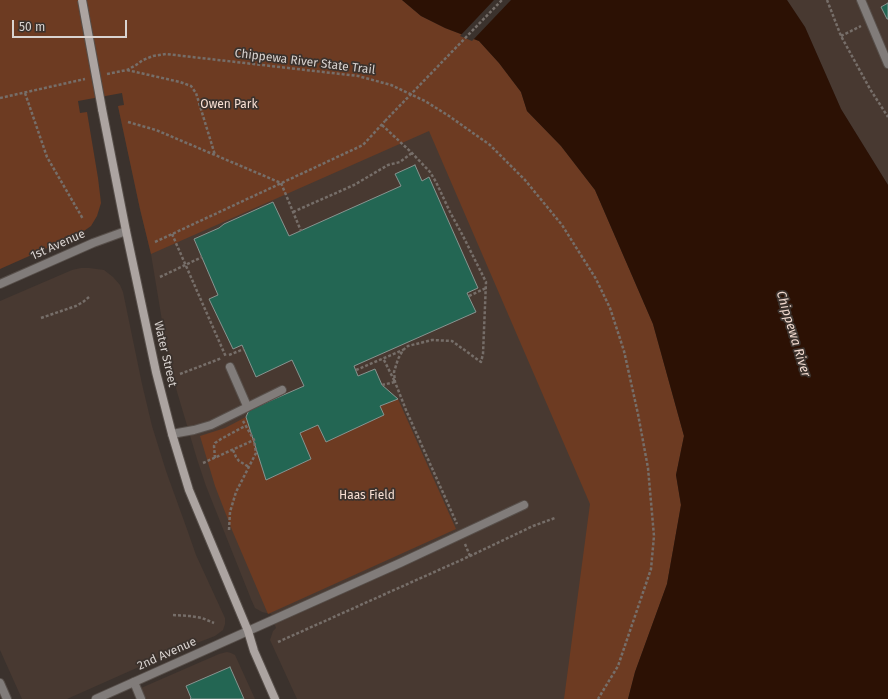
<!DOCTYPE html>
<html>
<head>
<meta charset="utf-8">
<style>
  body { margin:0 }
  #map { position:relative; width:888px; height:699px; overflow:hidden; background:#3b322d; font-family:"Fira Sans",sans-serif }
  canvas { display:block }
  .scale { position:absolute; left:12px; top:20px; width:115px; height:18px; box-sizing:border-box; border:2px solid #d9d3d0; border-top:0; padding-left:5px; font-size:12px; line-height:14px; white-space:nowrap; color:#d9d3d0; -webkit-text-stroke:3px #3b322d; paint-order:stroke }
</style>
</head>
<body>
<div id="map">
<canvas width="888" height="699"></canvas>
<div class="scale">50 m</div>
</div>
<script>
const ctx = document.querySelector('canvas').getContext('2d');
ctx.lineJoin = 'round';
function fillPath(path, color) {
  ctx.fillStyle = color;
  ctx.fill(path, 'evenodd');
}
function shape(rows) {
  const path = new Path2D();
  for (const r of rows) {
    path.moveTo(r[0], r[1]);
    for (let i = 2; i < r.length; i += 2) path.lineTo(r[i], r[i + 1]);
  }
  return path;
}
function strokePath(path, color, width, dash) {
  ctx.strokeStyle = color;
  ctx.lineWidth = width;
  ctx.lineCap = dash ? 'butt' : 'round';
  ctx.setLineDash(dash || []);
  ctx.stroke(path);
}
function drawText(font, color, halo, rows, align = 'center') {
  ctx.font = font + ' "Fira Sans",sans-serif';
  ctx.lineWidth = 3.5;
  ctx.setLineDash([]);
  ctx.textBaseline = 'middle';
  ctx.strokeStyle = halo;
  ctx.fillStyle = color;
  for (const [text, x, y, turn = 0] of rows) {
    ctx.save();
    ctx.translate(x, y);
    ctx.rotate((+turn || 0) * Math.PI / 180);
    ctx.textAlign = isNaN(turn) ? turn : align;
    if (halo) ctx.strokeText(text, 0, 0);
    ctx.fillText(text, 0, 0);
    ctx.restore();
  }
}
const built = shape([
  [402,0,421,16,479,41,635,672,628,699,297,699,270,640,273,631,276,628,271,614,262,612,255,608,251,599,206,486,197,459,175,385,165,339,151,254,140,209,118,106,124,105],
  [787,0,888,0,888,185,841,109,805,27],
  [81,268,89,268,104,270,113,277,120,285,123,292,142,384,152,426,166,471,188,532,196,555,225,618,225,624,223,630,215,636,168,654,67,699,22,699,0,650,0,301,72,270],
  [227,652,231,653,235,655,255,699,146,699,141,688,219,654]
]);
const green = shape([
  [0,0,402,0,421,16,445,28,479,41,499,63,521,92,527,111,561,146,595,190,653,324,684,436,676,475,681,505,667,584,635,672,628,699,564,699,590,504,429,131,151,254,140,209,118,106,124,105,122,93,78,101,80,113,87,112,98,178,101,203,97,216,91,226,81,233,0,269],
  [398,399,456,529,268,614,232,530,215,486,200,436,225,428,246,417,266,480,311,459,300,433,318,425,326,441,384,415,380,406]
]);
const water = shape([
  [402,0,787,0,805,27,841,109,888,185,888,699,628,699,635,672,667,584,681,505,676,475,684,436,653,324,595,190,561,146,527,111,521,92,499,63,479,41,445,28,421,16]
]);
const pier = shape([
  [494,0,511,0,472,41,460,36]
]);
const building = shape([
  [888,3,888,19,887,19,881,7,888,3],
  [415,165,422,181,429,177,478,288,467,293,476,312,354,366,358,376,375,369,382,385,398,399,380,406,384,415,326,442,318,425,300,433,311,459,266,480,246,417,249,410,304,386,292,360,256,377,242,345,233,349,209,299,218,295,194,239,219,228,224,224,273,202,289,236,401,186,395,174,415,165],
  [230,667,244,699,190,699,191,698,186,686,230,667]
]);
const path = shape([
  [827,0,841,36,870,89,888,117],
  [841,36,861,26],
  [127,70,180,82,191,86,196,93,215,155],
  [107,74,127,70,136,65,143,60,153,56,166,54,358,76,391,85,425,101,449,116,490,145,525,180,562,225,596,279,610,308,624,351,638,414,648,468,654,536,651,569,618,666,598,699],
  [25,93,47,157,83,219],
  [0,98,85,79],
  [128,122,156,130,281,183,301,231],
  [382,125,412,153,430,172,436,182,450,212,463,236,486,282,483,354,481,362,452,341,432,340,408,346,403,350,398,359,394,372,395,382,406,410,457,524],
  [293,212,354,185,388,165,400,162,412,153],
  [172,234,226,357],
  [155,242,363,145,385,121],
  [160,277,202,257],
  [469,296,486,288],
  [41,318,76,306,83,302,89,297],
  [229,355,244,349],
  [356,370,403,350],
  [180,374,222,358],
  [382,385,395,382,383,358],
  [233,450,236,457,239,461,249,467],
  [215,458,214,446,215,443,221,439,245,426],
  [203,463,254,440],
  [229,530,230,512,236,492,256,453,254,440,243,421],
  [465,544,470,556],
  [173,615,190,616,202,618,214,623],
  [278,642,470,556,533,526,555,518]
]);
const service = shape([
  [230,367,247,406],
  [172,434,194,430,211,425,282,390],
  [248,631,400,563,524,505],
  [134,682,141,699]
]);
const pedestrian = shape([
  [861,0,888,64]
]);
const minor = shape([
  [0,683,7,699],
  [96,699,248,631]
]);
const tertiary = shape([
  [0,284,93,243,126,231]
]);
const secondary = shape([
  [102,109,126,231,156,372,172,434,189,490,248,631,254,651,275,699]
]);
const pathBridge = shape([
  [385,121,502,0]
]);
const secondaryBridge = shape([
  [82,0,102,109]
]);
const streetNames = [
  ["Chippewa River State Trail",305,62,7],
  ["1st Avenue",58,245,-24],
  ["Water Street",165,354,77],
  ["2nd Avenue",167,654,-24]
];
const parkNames = [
  ["Owen Park",229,105],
  ["Haas Field",367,496]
];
const waterNames = [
  ["Chippewa River",793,334,73]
];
fillPath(built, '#483931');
fillPath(green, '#6d3b22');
fillPath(water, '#2c1104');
fillPath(pier, '#3b322d');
fillPath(building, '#236653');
strokePath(building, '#889490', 1);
strokePath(service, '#574f4a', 10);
strokePath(pedestrian, '#574f4a', 10);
strokePath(minor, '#574f4a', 10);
strokePath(tertiary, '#574f4a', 10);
strokePath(secondary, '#574f4a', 10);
strokePath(path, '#766e69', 2.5, [3, 2]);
strokePath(service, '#817c7a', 8);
strokePath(pedestrian, '#817c7a', 8);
strokePath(minor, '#817c7a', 8);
strokePath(tertiary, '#817c7a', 8);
strokePath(secondary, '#aca4a1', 8);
strokePath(secondaryBridge, '#574f4a', 10, []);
strokePath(pathBridge, '#766e69', 2.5, [3, 2]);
strokePath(secondaryBridge, '#aca4a1', 8);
drawText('12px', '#d9d3d0', '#3b322d', streetNames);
drawText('12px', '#f7dfd3', '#3b322d', parkNames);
drawText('italic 13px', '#f2dacf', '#3b322d', waterNames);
</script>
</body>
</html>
